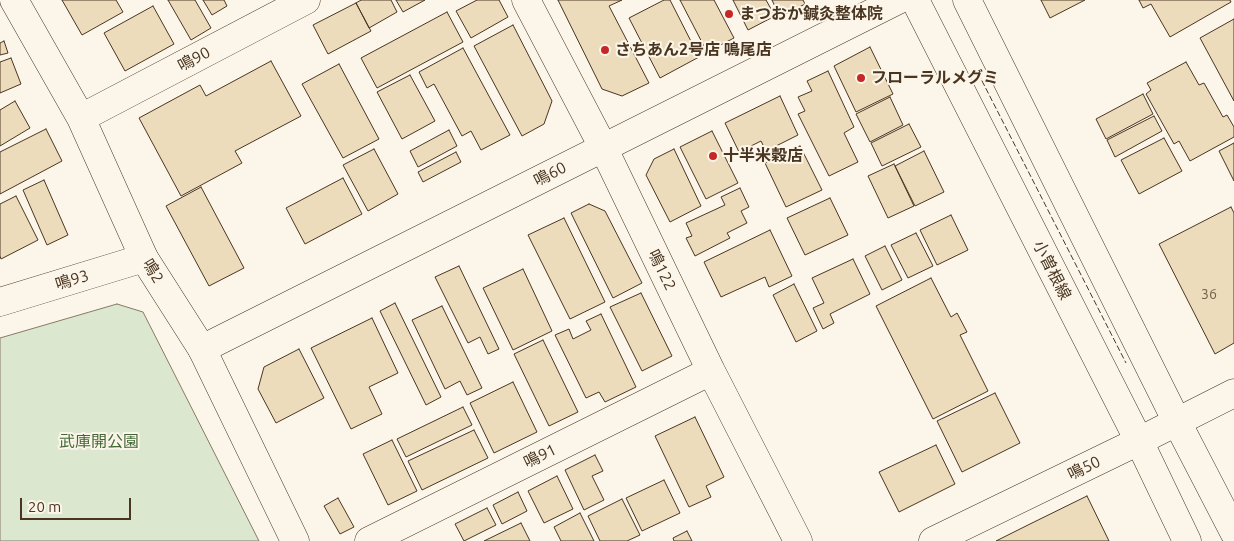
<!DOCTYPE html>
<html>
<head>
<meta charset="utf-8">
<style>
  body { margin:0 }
  #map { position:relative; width:1234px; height:541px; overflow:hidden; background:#fbf6e9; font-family:Ubuntu,sans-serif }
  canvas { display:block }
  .scale { position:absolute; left:20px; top:498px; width:111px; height:22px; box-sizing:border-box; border:2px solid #4a3520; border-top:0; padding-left:6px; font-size:15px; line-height:18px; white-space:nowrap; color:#4a3520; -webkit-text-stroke:4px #fbf6e9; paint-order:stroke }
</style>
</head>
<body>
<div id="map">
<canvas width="1234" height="541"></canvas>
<div class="scale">20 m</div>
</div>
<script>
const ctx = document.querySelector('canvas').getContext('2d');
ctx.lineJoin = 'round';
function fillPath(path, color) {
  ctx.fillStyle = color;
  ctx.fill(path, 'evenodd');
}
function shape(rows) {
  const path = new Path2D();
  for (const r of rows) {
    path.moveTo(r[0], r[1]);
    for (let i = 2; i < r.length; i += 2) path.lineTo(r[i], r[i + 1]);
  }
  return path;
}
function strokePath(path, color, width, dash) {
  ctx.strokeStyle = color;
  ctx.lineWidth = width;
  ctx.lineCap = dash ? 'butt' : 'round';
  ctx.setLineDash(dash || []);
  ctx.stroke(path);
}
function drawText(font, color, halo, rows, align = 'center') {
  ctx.font = font + ' Ubuntu,"Noto Sans JP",sans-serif';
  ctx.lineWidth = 4;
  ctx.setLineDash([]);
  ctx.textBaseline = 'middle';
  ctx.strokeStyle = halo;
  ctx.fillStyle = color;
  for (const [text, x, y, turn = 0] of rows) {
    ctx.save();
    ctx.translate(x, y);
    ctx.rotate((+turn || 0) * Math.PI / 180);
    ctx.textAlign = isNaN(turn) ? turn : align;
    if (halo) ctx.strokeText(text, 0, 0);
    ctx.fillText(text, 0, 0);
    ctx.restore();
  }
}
const green = shape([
  [117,304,143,312,259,541,0,541,0,338,117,304]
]);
const building = shape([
  [62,0,116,0,123,12,82,35,62,0],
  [168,0,195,0,211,28,191,40,168,0],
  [203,0,224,0,227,6,212,15,203,0],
  [361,0,391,0,397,12,369,28,356,3,361,0],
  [396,0,425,0,403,12,396,0],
  [477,0,499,0,508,17,471,38,456,11,477,0],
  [558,0,622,0,609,6,649,83,622,96,602,89,558,0],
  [664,0,670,0,699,57,660,78,629,18,664,0],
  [680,0,714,0,734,38,707,52,680,0],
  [733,0,766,0,775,16,748,30,733,0],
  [772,0,803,0,805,4,780,17,772,0],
  [1041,0,1085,0,1050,18,1041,0],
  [1139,0,1230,0,1231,2,1170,37,1151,4,1143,8,1139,0],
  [356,3,371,31,328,54,313,25,356,3],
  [153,6,174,44,125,71,104,33,153,6],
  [447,12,463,42,377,88,361,58,447,12],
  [1234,19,1234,101,1200,38,1234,19],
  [513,25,552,101,544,124,522,136,474,46,513,25],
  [4,41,8,53,0,55,0,43,4,41],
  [870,47,893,94,856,112,834,66,870,47],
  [463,48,510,135,481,150,471,131,462,136,434,84,427,88,419,72,463,48],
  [11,58,21,84,0,93,0,62,11,58],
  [271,61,301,116,235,151,242,163,181,196,139,118,200,85,206,96,271,61],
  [1186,62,1199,85,1204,83,1223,117,1227,115,1234,127,1234,137,1190,161,1179,141,1174,144,1146,94,1151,90,1147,83,1186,62],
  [339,64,379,139,343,158,302,84,339,64],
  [828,71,854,127,844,133,858,162,829,176,798,114,805,111,798,97,812,91,807,81,828,71],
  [410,75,435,121,402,139,377,92,410,75],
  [1143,94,1153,114,1106,139,1096,119,1143,94],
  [780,96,798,135,766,151,761,141,739,152,725,123,780,96],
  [890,97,903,125,870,142,856,114,890,97],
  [15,101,30,128,0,146,0,110,15,101],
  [1154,116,1162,131,1115,157,1107,140,1154,116],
  [909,124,921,147,882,166,871,143,909,124],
  [46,129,62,161,0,194,0,152,46,129],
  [449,130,457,146,418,167,410,151,449,130],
  [712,131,738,183,706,199,680,147,712,131],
  [1164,138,1182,171,1139,194,1121,160,1164,138],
  [1234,143,1234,181,1219,151,1234,143],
  [800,146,822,190,786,207,765,163,800,146],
  [374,149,398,194,368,211,343,165,374,149],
  [674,149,701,206,670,222,646,175,654,159,674,149],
  [924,151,944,192,915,206,895,166,924,151],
  [456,152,461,162,423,182,418,172,456,152],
  [894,164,914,206,888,218,868,176,894,164],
  [343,178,362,214,305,244,286,208,343,178],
  [44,180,68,235,47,245,23,190,44,180],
  [201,187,244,268,209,286,166,206,201,187],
  [740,188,749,207,741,211,747,223,727,233,730,238,695,256,686,238,692,236,686,223,725,205,721,197,740,188],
  [16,196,38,240,1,259,0,256,0,204,16,196],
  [830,198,848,235,805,255,787,218,830,198],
  [589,204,605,211,642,283,613,298,571,213,589,204],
  [1231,207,1234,213,1234,343,1215,354,1159,244,1231,207],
  [951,215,968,250,937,265,920,230,951,215],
  [564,218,605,302,570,319,528,235,564,218],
  [770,230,792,276,769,287,765,277,721,297,704,262,770,230],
  [916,233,933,266,908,278,891,245,916,233],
  [885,246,902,280,882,290,865,256,885,246],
  [853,259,870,294,830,314,834,323,823,329,813,308,824,303,812,278,853,259],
  [459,266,499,349,488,354,480,337,468,343,435,277,459,266],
  [523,269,552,331,513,350,483,288,523,269],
  [931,278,951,317,957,313,967,332,960,335,988,391,933,419,876,306,931,278],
  [794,284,817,331,796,342,773,295,794,284],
  [641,293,672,356,642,371,610,307,641,293],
  [395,303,441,397,426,405,380,311,395,303],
  [442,306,482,388,467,395,460,381,445,389,412,320,442,306],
  [601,314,636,387,605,402,599,392,586,398,555,335,569,329,573,339,591,330,586,321,601,314],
  [372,318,398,373,369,387,382,414,351,429,311,348,372,318],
  [543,340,578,412,549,426,514,354,543,340],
  [299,349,324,398,276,423,258,389,264,367,299,349],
  [513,382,537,432,494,453,470,403,513,382],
  [995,393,1020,443,962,472,937,421,995,393],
  [463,407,472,425,406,457,397,439,463,407],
  [695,417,724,477,706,486,711,497,689,507,655,436,695,417],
  [474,430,488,458,422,490,408,461,474,430],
  [392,440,417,491,388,505,363,454,392,440],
  [936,445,955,484,899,512,879,472,936,445],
  [595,455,603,471,592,476,604,500,584,510,565,470,595,455],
  [557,476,573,509,544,523,528,491,557,476],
  [664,480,680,513,642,531,626,498,664,480],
  [518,492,527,511,502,524,493,505,518,492],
  [1087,496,1109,541,996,541,1030,524,1087,496],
  [338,498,354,527,340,534,324,506,338,498],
  [622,499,640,535,627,541,600,541,588,516,622,499],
  [487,508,496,525,464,541,455,524,487,508],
  [580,513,594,541,561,541,554,527,580,513],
  [521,523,530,541,484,541,521,523],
  [687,531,692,541,674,541,673,538,687,531]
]);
const minor = shape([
  [14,0,81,118,144,258,202,349,295,541],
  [526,0,603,147,711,371,798,541],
  [81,118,306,0],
  [369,541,711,371],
  [933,541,1139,441,1234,393]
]);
const tertiary = shape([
  [915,0,1139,441,1187,541],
  [967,0,1177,422,1234,532],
  [0,302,144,258],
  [202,349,898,0]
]);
const fence = shape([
  [978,73,1126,363]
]);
const markers = [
  [729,14,5,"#c62828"],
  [605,50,5,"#c62828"],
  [861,78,5,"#c62828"],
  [713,156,5,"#c62828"]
];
const numberNames = [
  ["36",1209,294]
];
const poiNames = [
  ["まつおか鍼灸整体院",739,14],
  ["さちあん2号店 鳴尾店",615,50],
  ["フローラルメグミ",871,78],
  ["十半米穀店",723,156]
];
const streetNames = [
  ["鳴90",194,59,-28],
  ["鳴60",550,174,-27],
  ["鳴122",662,270,64],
  ["小曽根線",1052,270,63],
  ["鳴2",153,271,59],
  ["鳴93",72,280,-17],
  ["鳴91",540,456,-26],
  ["鳴50",1084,468,-26]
];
const parkNames = [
  ["武庫開公園",99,442]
];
fillPath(green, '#dce7d0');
strokePath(green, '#887966', 1);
fillPath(building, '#ecdcbc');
strokePath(building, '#4a3520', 1);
strokePath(minor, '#4a3520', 29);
strokePath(tertiary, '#4a3520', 29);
strokePath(minor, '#fbf6e9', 28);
strokePath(tertiary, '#fbf6e9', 28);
strokePath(fence, '#4a3520', 1, [6, 2.5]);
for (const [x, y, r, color] of markers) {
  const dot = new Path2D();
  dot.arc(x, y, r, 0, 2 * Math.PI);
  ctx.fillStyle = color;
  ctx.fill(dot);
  strokePath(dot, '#fbf6e9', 2);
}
drawText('14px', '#725f47', null, numberNames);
drawText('bold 16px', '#4a3520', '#fbf6e9', poiNames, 'left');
drawText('16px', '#4a3520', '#fbf6e9', streetNames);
drawText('16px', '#436837', '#fbf6e9', parkNames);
</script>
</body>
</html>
